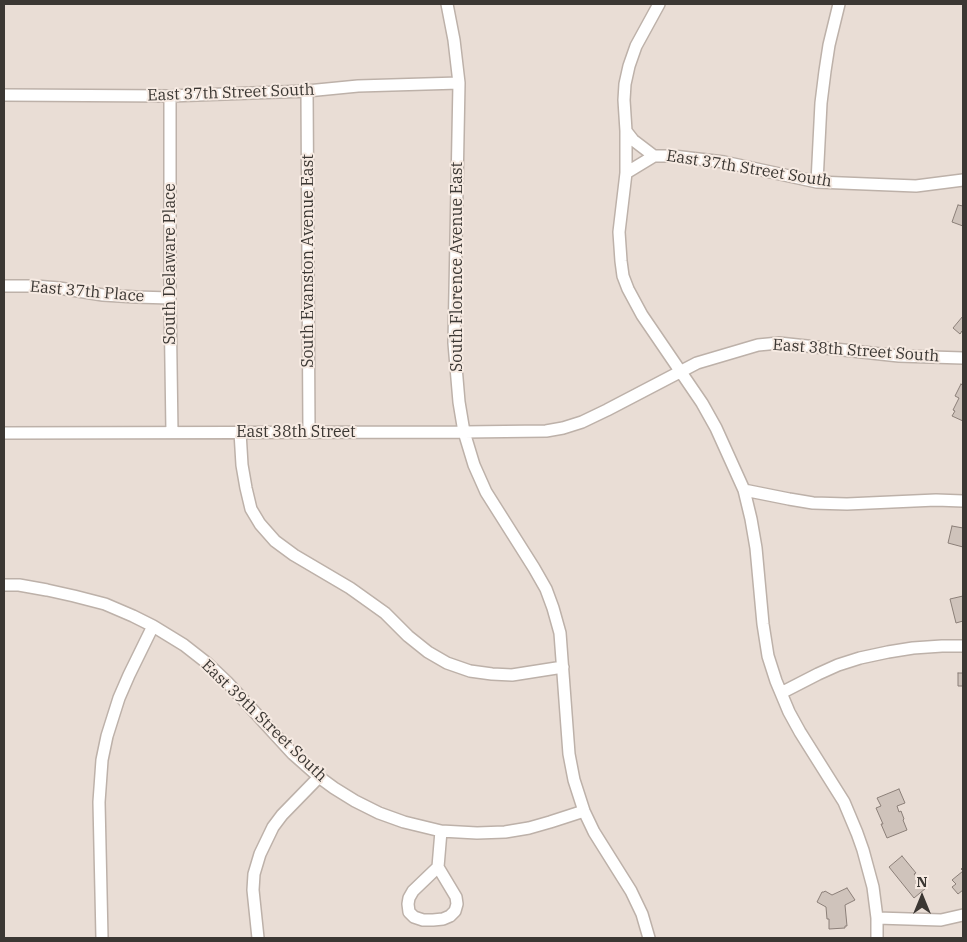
<!DOCTYPE html>
<html>
<head>
<meta charset="utf-8">
<style>
  body { margin:0 }
  #map { position:relative; width:967px; height:942px; overflow:hidden; background:#e9ddd5; font-family:"IBM Plex Serif",serif }
  canvas { display:block }
  .frame { position:absolute; inset:0; border:5px solid #3b3733; pointer-events:none }
  .north { position:absolute; left:897px; top:872px; width:50px; height:50px; -webkit-text-stroke:4px #f6eae2; paint-order:stroke; rotate:0deg; font-size:14px; font-weight:700; line-height:20px; text-align:center; color:#3b3733 }
  .north::after { content:''; display:block; margin:auto; width:18px; height:22px; background:#3b3733; clip-path:polygon(50% 0,100% 100%,50% 72%,0 100%) }
</style>
</head>
<body>
<div id="map">
<canvas width="967" height="942"></canvas>
<div class="frame"></div>
<div class="north">N</div>
</div>
<script>
const ctx = document.querySelector('canvas').getContext('2d');
ctx.lineJoin = 'round';
function fillPath(path, color) {
  ctx.fillStyle = color;
  ctx.fill(path, 'evenodd');
}
function shape(rows) {
  const path = new Path2D();
  for (const r of rows) {
    path.moveTo(r[0], r[1]);
    for (let i = 2; i < r.length; i += 2) path.lineTo(r[i], r[i + 1]);
  }
  return path;
}
function strokePath(path, color, width, dash) {
  ctx.strokeStyle = color;
  ctx.lineWidth = width;
  ctx.lineCap = dash ? 'butt' : 'round';
  ctx.setLineDash(dash || []);
  ctx.stroke(path);
}
function drawText(font, color, halo, rows, align = 'center') {
  ctx.font = font + ' "IBM Plex Serif",serif';
  ctx.lineWidth = 4;
  ctx.setLineDash([]);
  ctx.textBaseline = 'middle';
  ctx.strokeStyle = halo;
  ctx.fillStyle = color;
  for (const [text, x, y, turn = 0] of rows) {
    ctx.save();
    ctx.translate(x, y);
    ctx.rotate((+turn || 0) * Math.PI / 180);
    ctx.textAlign = isNaN(turn) ? turn : align;
    if (halo) ctx.strokeText(text, 0, 0);
    ctx.fillText(text, 0, 0);
    ctx.restore();
  }
}
const building = shape([
  [958,205,963,206,963,226,952,222,958,205],
  [963,316,963,333,962,331,960,334,953,328,963,316],
  [961,384,963,386,963,421,952,416,955,411,953,410,959,398,955,396,961,384],
  [952,526,963,528,963,547,948,543,952,526],
  [963,596,963,621,956,623,950,599,963,596],
  [958,673,963,673,963,686,958,686,958,673],
  [899,789,905,803,897,806,899,812,901,811,904,819,903,820,907,830,887,838,881,824,883,824,876,808,881,806,877,798,899,789],
  [902,856,916,873,914,874,926,888,914,898,889,867,902,856],
  [963,867,963,890,958,894,952,887,956,884,952,880,963,871,961,869,963,867],
  [847,888,855,900,845,905,847,926,845,926,845,928,829,929,829,919,827,919,826,907,817,902,822,892,824,892,825,891,832,895,847,888]
]);
const street = shape([
  [447,4,454,40,459,83,454,343,459,402,464,432,474,465,486,492,534,568,546,589,553,608,560,633,569,754,574,780,584,811,594,832,631,891,642,914,649,938],
  [659,4,636,46,629,66,625,84,624,100,626,131,626,173,619,232,621,261,623,276,628,289,642,315,702,403,716,428,744,490,751,519,756,548,763,624,768,656,776,681,789,712,800,732,844,802,857,833,863,850,873,887,877,918,877,938],
  [307,91,309,432],
  [4,95,170,96,307,91,358,86,459,83],
  [170,96,170,298,172,432],
  [626,131,633,140,654,156,673,156,724,162,817,182,916,186,963,180],
  [626,173,654,156],
  [817,182,821,103,825,71,829,45,839,4],
  [4,286,35,286,59,288,103,295,136,297,170,298],
  [240,432,242,465,246,488,251,509,260,524,275,541,294,555,350,588,385,613,408,636,428,652,447,663,470,671,492,674,512,675,563,667],
  [4,433,464,432,546,431,563,428,582,422,607,410,697,363,758,345,779,343,899,356,963,358],
  [744,490,789,499,813,503,847,504,936,500,963,501],
  [4,585,19,585,47,590,74,596,105,604,133,616,153,626,184,645,207,663,227,682,293,754,319,777,334,788,355,801,379,813,404,822,441,831,477,833,505,832,529,828,550,822,584,811],
  [781,693,818,674,838,665,860,658,888,652,913,648,942,646,963,646],
  [438,867,413,891,409,898,408,904,409,912,414,917,423,920,433,920,443,919,450,916,455,911,457,904,456,897,438,867,441,831],
  [877,918,941,920,963,915],
  [102,938,99,802,102,760,107,736,119,698,129,675,153,626],
  [258,938,253,890,254,874,260,854,273,827,282,815,319,777]
]);
const streetNames = [
  ["East 37th Street South",231,93,-2],
  ["East 37th Street South",749,169,9],
  ["South Evanston Avenue East",308,261,-90],
  ["South Delaware Place",170,264,-90],
  ["South Florence Avenue East",457,267,-90],
  ["East 37th Place",87,292,5],
  ["East 38th Street South",856,351,4],
  ["East 38th Street",296,432],
  ["East 39th Street South",264,721,44]
];
fillPath(building, '#cfc3bb');
strokePath(building, '#8b7f78', 1);
strokePath(street, '#bdb1a9', 14);
strokePath(street, '#fff', 11);
drawText('16px', '#3b3733', '#f6eae2', streetNames);
</script>
</body>
</html>
